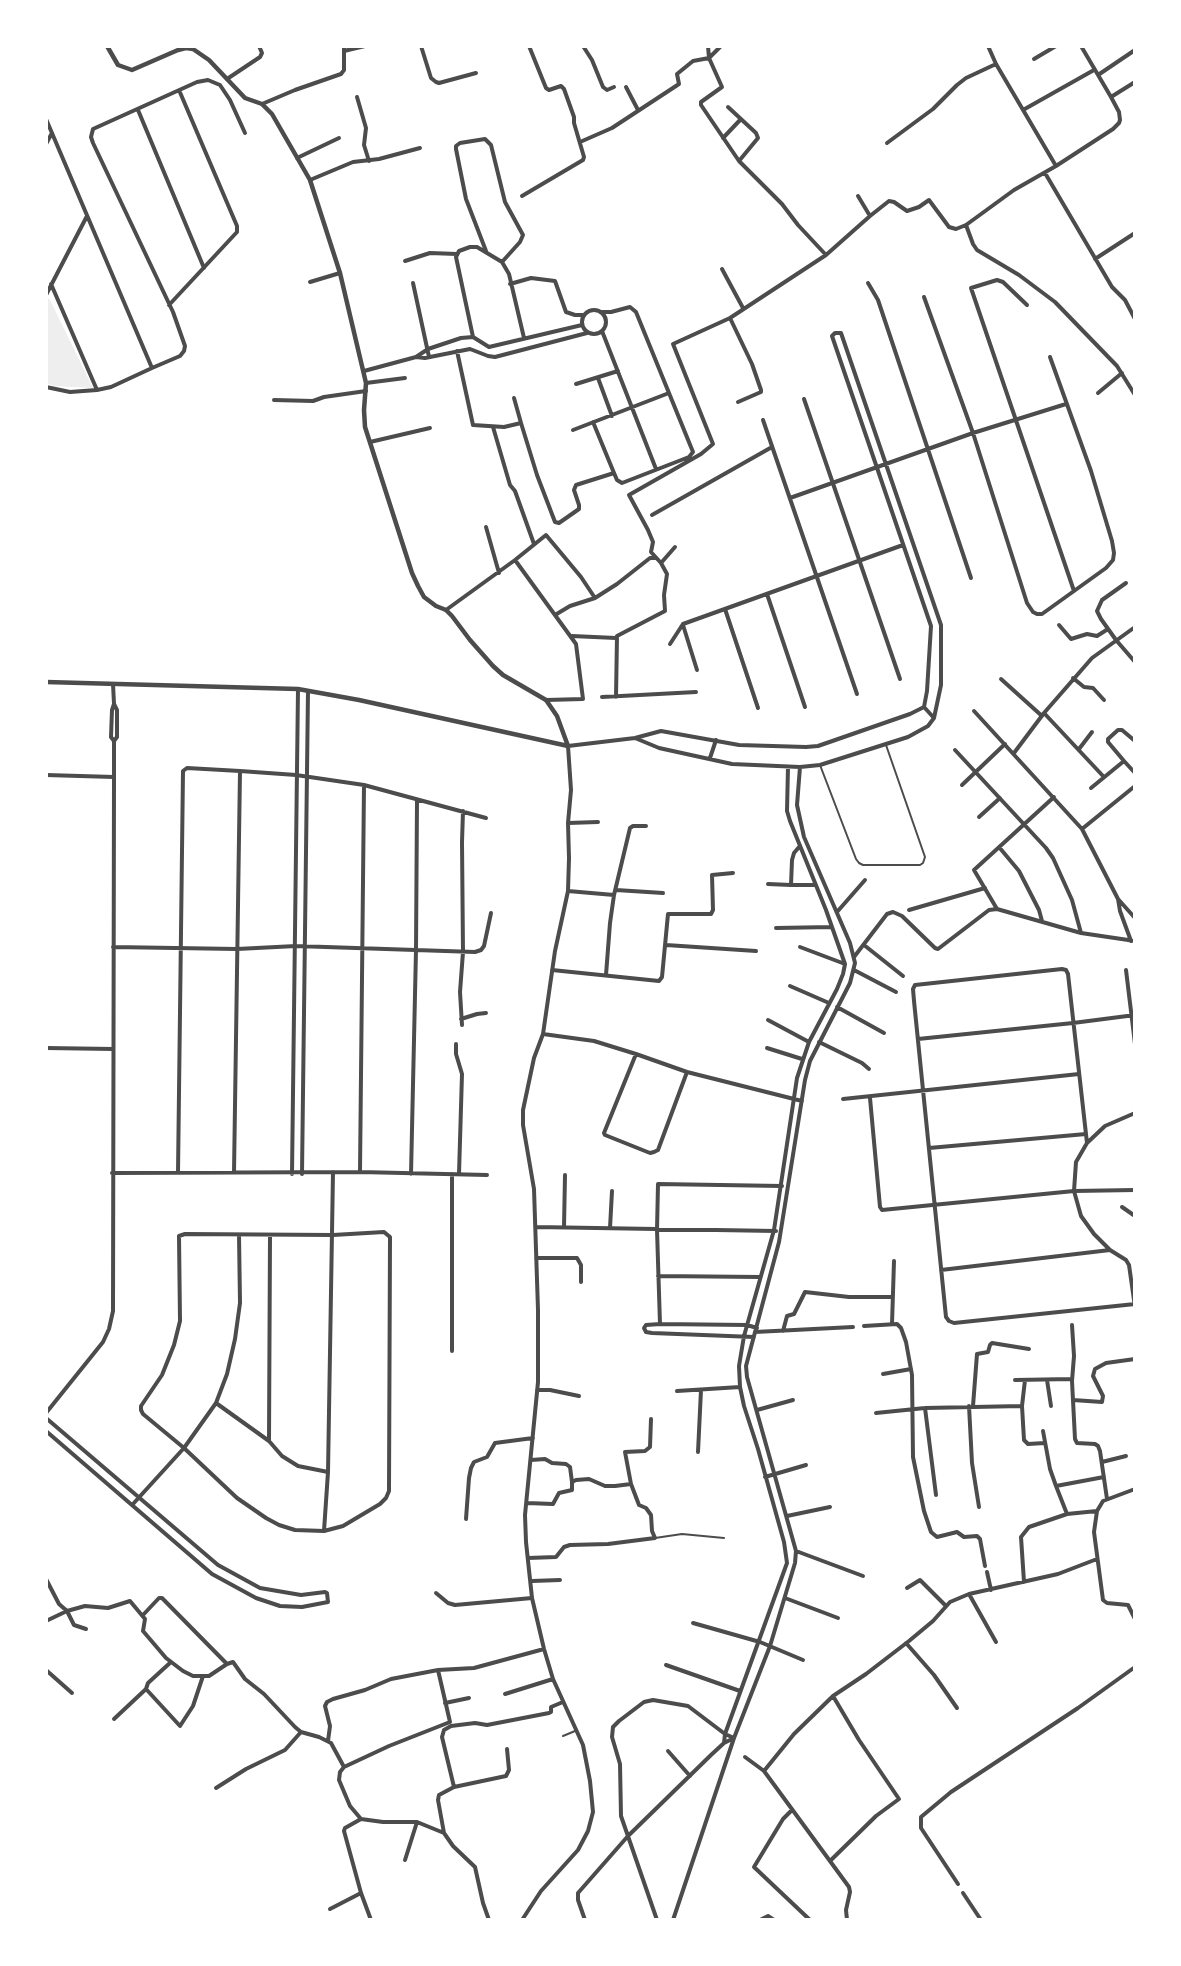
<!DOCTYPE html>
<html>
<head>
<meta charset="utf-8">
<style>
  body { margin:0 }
  #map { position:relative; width:1181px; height:1966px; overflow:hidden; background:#fff; font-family:Mulish,sans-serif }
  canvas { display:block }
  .frame { position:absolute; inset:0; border:48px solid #fff; pointer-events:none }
</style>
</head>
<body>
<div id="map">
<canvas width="1181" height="1966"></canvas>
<div class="frame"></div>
</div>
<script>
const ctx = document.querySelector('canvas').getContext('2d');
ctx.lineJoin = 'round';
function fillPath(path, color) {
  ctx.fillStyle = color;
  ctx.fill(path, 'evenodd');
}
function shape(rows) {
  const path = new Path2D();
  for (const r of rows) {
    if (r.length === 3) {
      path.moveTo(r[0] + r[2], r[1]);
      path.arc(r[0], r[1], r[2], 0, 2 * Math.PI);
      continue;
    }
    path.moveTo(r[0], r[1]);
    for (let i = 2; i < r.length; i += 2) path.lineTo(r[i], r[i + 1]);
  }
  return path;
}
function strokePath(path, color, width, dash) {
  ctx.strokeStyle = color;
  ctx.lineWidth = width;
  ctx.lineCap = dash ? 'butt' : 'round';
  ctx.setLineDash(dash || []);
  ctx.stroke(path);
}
const green = shape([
  [49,298,93,388,54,386,46,383,46,303]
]);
const service = shape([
  [820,765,856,859,859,863,863,865,920,865,923,863,925,857,886,745],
  [655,1538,682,1534,724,1538],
  [563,1736,575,1731]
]);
const minor = shape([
  [421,46,431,78,436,82,439,83,476,73],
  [583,46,592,60,603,87,607,90,614,87],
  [708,46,709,58,722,87,701,102,701,105,739,161,782,204,798,225,826,255],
  [344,51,365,46],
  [1034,59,1056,46],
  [1098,75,1135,50],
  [227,79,260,57,262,53,259,46],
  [626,87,638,110],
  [357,97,366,128,364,145,369,161],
  [1111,97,1135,82],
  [262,104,295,90,341,74,344,70,344,46],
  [728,107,756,133,758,138,739,161],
  [138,110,204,268],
  [1023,110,1094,70],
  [46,119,152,368],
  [723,138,741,119],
  [580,142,612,128,679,84,677,74,693,61,709,58,721,46],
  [887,143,933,109,957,85,966,78,996,64],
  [46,144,52,133],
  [297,158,339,138],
  [1056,166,1113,129,1119,123,1120,120,1119,112,1111,97,1081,46],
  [1045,173,1112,287,1125,300,1135,319],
  [310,180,353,162,379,159,420,148],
  [522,196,583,160,584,157,574,123,574,117,564,89,561,86,549,90,546,88,529,46],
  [858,196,870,216],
  [966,225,973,244,977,250,1019,275,1055,302,1117,366,1135,395],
  [486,251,466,199,456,149,456,146,460,143,485,139,491,145,505,202,523,235,520,242,502,262],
  [1095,259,1135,233],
  [405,261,430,253,457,254],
  [722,269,743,308],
  [310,282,340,273],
  [413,283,429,357],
  [868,283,878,300,971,578],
  [51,284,97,390],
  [510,284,531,278,555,281,566,312,575,315,583,315],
  [46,295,87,216],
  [924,297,973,433,1027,603,1033,612,1037,614,1042,614,1106,568,1113,560,1114,553,1112,541,1091,471,1050,357],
  [169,305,237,232,237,226,179,90],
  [1027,305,1003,282,997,280,971,288,1074,591],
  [594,322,12],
  [730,318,752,364,761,390,761,392,738,402],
  [582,325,489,347,473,337,461,338,428,349,416,357,425,358,470,349,488,356,495,357,587,333],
  [602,331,656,469],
  [835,333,841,333,941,625,941,685,934,718,928,726,908,737,820,765,800,767,732,764,659,748,635,738,661,731,739,745,806,747,818,746,910,714,924,707,927,691,931,626,832,336,835,333],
  [473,337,456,257,459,251,470,247,477,247,502,262,509,274,524,338],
  [457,351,473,425,504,427,521,423,514,398],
  [364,371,416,357],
  [598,378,612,416],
  [366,383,405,378],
  [576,384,618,371],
  [46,387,70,392,97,390,111,387,152,368,180,356,184,351,185,346,173,312,93,143,91,137,93,129,197,82,208,80,220,85,230,100,245,133],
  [1098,393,1122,373],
  [804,399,900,679],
  [274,400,313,401,324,397,366,391],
  [763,420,857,694],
  [593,422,614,473,617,480,622,483,689,457,693,452,636,312,630,307,611,312,601,312],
  [521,423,537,475,555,522,559,523,579,509,579,505,574,490,576,485,614,473],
  [493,427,510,485,515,491,534,544],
  [573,430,669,393],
  [370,442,430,428],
  [790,498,973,433,1066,404],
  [652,515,772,447],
  [486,527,499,573],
  [515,560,576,644,583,699,546,700],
  [661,563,675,547],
  [1126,583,1102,600,1097,611,1101,619,1116,640,1135,662],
  [767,594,805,707],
  [725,609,758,708],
  [446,610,515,560,546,535,581,577,595,598],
  [555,615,570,606,595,598,617,584,650,558,656,558],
  [683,625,697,670],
  [1059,625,1071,639,1087,634,1097,636,1108,629],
  [572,636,616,638],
  [670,644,683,624,903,545],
  [1073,678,1084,687,1093,688,1104,700],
  [1001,679,1042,716],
  [602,697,696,692],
  [616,697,617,636,665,611,664,595,667,574,661,563,651,552,653,542,648,530,629,495,701,454,713,444,673,344,730,318,826,255,870,216,889,201,894,202,907,211,919,207,929,200,949,227,956,229,966,225,1014,190,1056,166,996,64,988,46],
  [114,704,112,710,111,737,114,741],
  [924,707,934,718],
  [974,711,1082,829,1118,899,1120,911,1131,941],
  [1044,713,1103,776],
  [1079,749,1092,732],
  [955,750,1046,848,1053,858,1072,900,1081,933],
  [1014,753,1044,713,1092,658,1135,627],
  [710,758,716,740],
  [1124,761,1135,773],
  [46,775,114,777],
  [962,785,1005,744],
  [1091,788,1124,761,1108,742,1108,739,1118,730,1122,730,1135,741],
  [979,817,1000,798],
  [568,823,598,822],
  [1082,829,1135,786],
  [999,847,1019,871,1039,910,1042,921],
  [768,884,791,885,792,860,794,853,799,847],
  [791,885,814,885],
  [616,890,663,893],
  [568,891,614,895],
  [1118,899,1135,918],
  [997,909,974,870,1054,797],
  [909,910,985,888],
  [837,912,865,880],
  [776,928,832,927],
  [666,945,756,951],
  [864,945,903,976],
  [113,947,237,949,296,946,475,952,481,950,484,946,491,913],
  [800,947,845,964],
  [854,957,887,914,893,912,902,916,935,948,938,949,989,910,997,909,1081,933,1135,941],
  [552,970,659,981,662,977,668,914,711,914,713,910,712,875,733,873],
  [854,970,896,992],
  [1126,970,1135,1044],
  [606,975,610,923,614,895,630,828,633,826,646,826],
  [790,986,829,1003],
  [837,1007,884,1033],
  [461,1019,477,1014,486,1013],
  [768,1020,809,1042],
  [462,1025,460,992,463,952,462,842,463,811],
  [543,1034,594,1041,636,1054,687,1072,802,1101],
  [918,1039,1073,1023,1135,1015],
  [819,1042,862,1063,869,1069],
  [456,1044,456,1054,462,1074,459,1174],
  [46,1048,113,1049],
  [767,1048,802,1059],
  [636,1054,604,1133,605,1135,650,1153,654,1152,658,1150,687,1072],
  [870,1098,880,1207,882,1210,1074,1191,1135,1190],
  [843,1099,1079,1074],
  [1135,1113,1105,1126,1087,1143,1076,1162,1074,1191,1081,1216,1094,1234,1110,1250,1126,1260,1129,1265,1135,1307],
  [1087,1143,1068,974,1066,970,1062,969,915,985,913,989,914,1001,946,1317,949,1321,954,1323,1135,1304],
  [929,1148,1086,1134],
  [360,1172,364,785],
  [112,1173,360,1172,487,1175],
  [178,1173,183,771,187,768,240,771,296,775,364,785,486,818],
  [234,1173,240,771],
  [292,1174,298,689],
  [302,1174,308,691],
  [411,1174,416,950,417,800],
  [452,1174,452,1351],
  [1122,1207,1135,1216],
  [536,1227,776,1231],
  [564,1227,565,1175],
  [610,1228,612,1191],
  [384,1232,390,1237,389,1491,386,1498,380,1504,343,1526,324,1531,295,1530,279,1525,266,1518,237,1498,184,1448,143,1414,141,1410,141,1406,162,1375,174,1345,180,1321,179,1236,185,1234,333,1235,384,1232],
  [536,1258,577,1258,581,1265,581,1282],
  [941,1270,1110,1250],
  [658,1276,760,1277],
  [660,1324,657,1230,658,1184,782,1186],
  [892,1324,894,1261],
  [1072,1325,1074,1356,1072,1381,1075,1439,1077,1443,1095,1444,1098,1446,1100,1451,1107,1499],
  [864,1326,897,1324,901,1328,906,1342,912,1375,913,1457,924,1511,931,1532,937,1537,957,1532,964,1537,977,1536,980,1539,985,1566],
  [783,1331,787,1316,794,1314,805,1292,849,1297,893,1297],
  [755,1332,853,1327],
  [754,1337,652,1333,646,1332,644,1328,646,1325,660,1324,747,1325,757,1328],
  [883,1374,911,1369],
  [1015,1380,1072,1379],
  [1025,1380,1022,1406,1024,1440,1028,1444,1045,1443],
  [1047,1380,1051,1406],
  [537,1390,550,1390,579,1396],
  [677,1391,740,1387],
  [1073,1400,1102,1402,1103,1396,1093,1376,1095,1369,1106,1363,1135,1359],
  [216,1403,269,1441,282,1456,298,1466,328,1472],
  [969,1406,972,1463,979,1507],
  [973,1406,977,1354,988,1352,990,1345,992,1343,1029,1349],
  [925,1408,936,1495],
  [757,1410,793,1400],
  [46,1413,103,1342,109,1329,113,1311,114,777,114,741,117,737,117,710,114,704,113,684],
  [876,1413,925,1408,1022,1406],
  [46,1418,218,1565,260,1588,301,1595,325,1592,327,1593,328,1602,302,1607,280,1606,256,1598,212,1574,46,1431],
  [1043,1431,1050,1469,1056,1486,1104,1477],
  [269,1441,270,1235],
  [698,1452,701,1390],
  [531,1460,545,1459,552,1463,566,1464,570,1467,572,1482],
  [1102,1462,1126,1456],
  [765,1477,806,1465],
  [631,1484,625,1452,645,1451,650,1447,651,1419],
  [1056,1486,1067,1514],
  [1135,1489,1103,1501,1097,1511,1094,1532,1103,1600,1107,1603,1128,1605,1135,1619],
  [527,1503,553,1504,559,1493,572,1490,572,1482,576,1480,589,1479,605,1486,615,1486,631,1484,639,1505,646,1508,651,1515,652,1531,655,1538,608,1544,570,1545,564,1547,556,1557,528,1558],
  [133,1504,184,1448,216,1403,227,1374,235,1339,240,1303,239,1235],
  [787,1516,830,1507],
  [466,1519,469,1478,471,1468,474,1462,487,1457,495,1443,533,1438],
  [324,1531,328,1472,333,1172],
  [796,1551,863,1576],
  [987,1572,991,1590],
  [46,1579,59,1604,67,1611,85,1606,108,1608,130,1601,145,1619,143,1631,166,1658,183,1671,193,1676,209,1676,227,1664,233,1662,245,1679,264,1694,295,1727,301,1732,319,1737,331,1743,344,1767],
  [532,1581,560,1580],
  [1024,1582,1021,1537,1029,1527,1067,1514,1097,1511],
  [907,1588,920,1580,946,1606],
  [436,1593,448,1603,455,1605,532,1598],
  [969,1594,996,1642],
  [785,1598,838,1618],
  [143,1615,159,1598,162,1598,227,1664],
  [46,1621,67,1611,74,1625,86,1629],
  [693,1623,760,1642,803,1660],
  [906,1643,934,1675,957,1708],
  [666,1665,740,1691],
  [46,1670,72,1693],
  [438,1670,450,1722,389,1746,344,1767,340,1772,339,1780,350,1806,361,1819,383,1822,417,1822,444,1833,453,1846,475,1867,483,1903,489,1920],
  [146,1689,180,1726,193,1706,203,1676],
  [505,1694,553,1679],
  [445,1703,469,1698],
  [114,1719,146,1689,148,1683,171,1662],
  [328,1741,330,1726,325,1706,327,1702,333,1699,365,1690,391,1679,438,1670,474,1668,544,1649],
  [724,1743,725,1734,787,1563,784,1542,758,1449,744,1406,740,1387,739,1366,744,1336,774,1230,797,1078,809,1042,837,989,843,974,845,964,826,910,790,821,787,811,788,767],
  [668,1751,690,1776],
  [745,1757,764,1771,849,1887,850,1892,846,1910,847,1920],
  [764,1771,794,1734,833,1696,866,1674,909,1641,933,1621,950,1602,969,1594,1058,1574,1097,1559],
  [454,1787,442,1737,444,1730,451,1726,475,1723,487,1725,549,1713,551,1712,551,1707,563,1702],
  [216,1788,246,1769,285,1750,301,1732],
  [792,1810,783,1819,754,1867,810,1920],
  [361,1819,345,1828,344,1831,361,1893,371,1920],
  [444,1833,438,1800,439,1795,454,1787,506,1776,509,1770,507,1749],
  [405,1860,417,1822],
  [830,1861,876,1816,899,1799,859,1740,833,1696],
  [958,1884,921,1828,921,1817,951,1792,1078,1708,1135,1667],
  [963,1893,981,1920],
  [330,1909,361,1893],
  [522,1920,541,1891,578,1850,588,1831,593,1812,590,1781,583,1745,553,1679,544,1649,532,1598,526,1542,525,1515,538,1382,538,1310,534,1189,523,1125,523,1110,534,1058,543,1034,555,951,568,891,569,858,568,823,571,790,568,746,635,738],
  [585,1920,578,1900,578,1893,628,1836,711,1755,724,1743,734,1738,770,1646,795,1563,796,1551,747,1377,746,1366,779,1242,805,1080,810,1061,850,983,855,963,850,943,804,837,797,805,800,767],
  [657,1920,621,1816,620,1764,612,1737,613,1727,619,1721,644,1702,653,1700,688,1706,725,1734,734,1738,673,1920],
  [760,1920,768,1916,774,1920]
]);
const tertiary = shape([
  [46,682,298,689,359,700,568,746,557,716,546,700,503,675,493,666,470,640,452,616,446,610,436,606,424,597,418,586,412,573,365,427,364,410,366,383,340,273,310,180,272,114,262,104,245,98,209,60,193,49,186,48,178,50,132,70,118,65,107,46]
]);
fillPath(green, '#eee');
strokePath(service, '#4c4c4c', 2);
strokePath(minor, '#4c4c4c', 4);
strokePath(tertiary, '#4c4c4c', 4.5);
</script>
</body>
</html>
